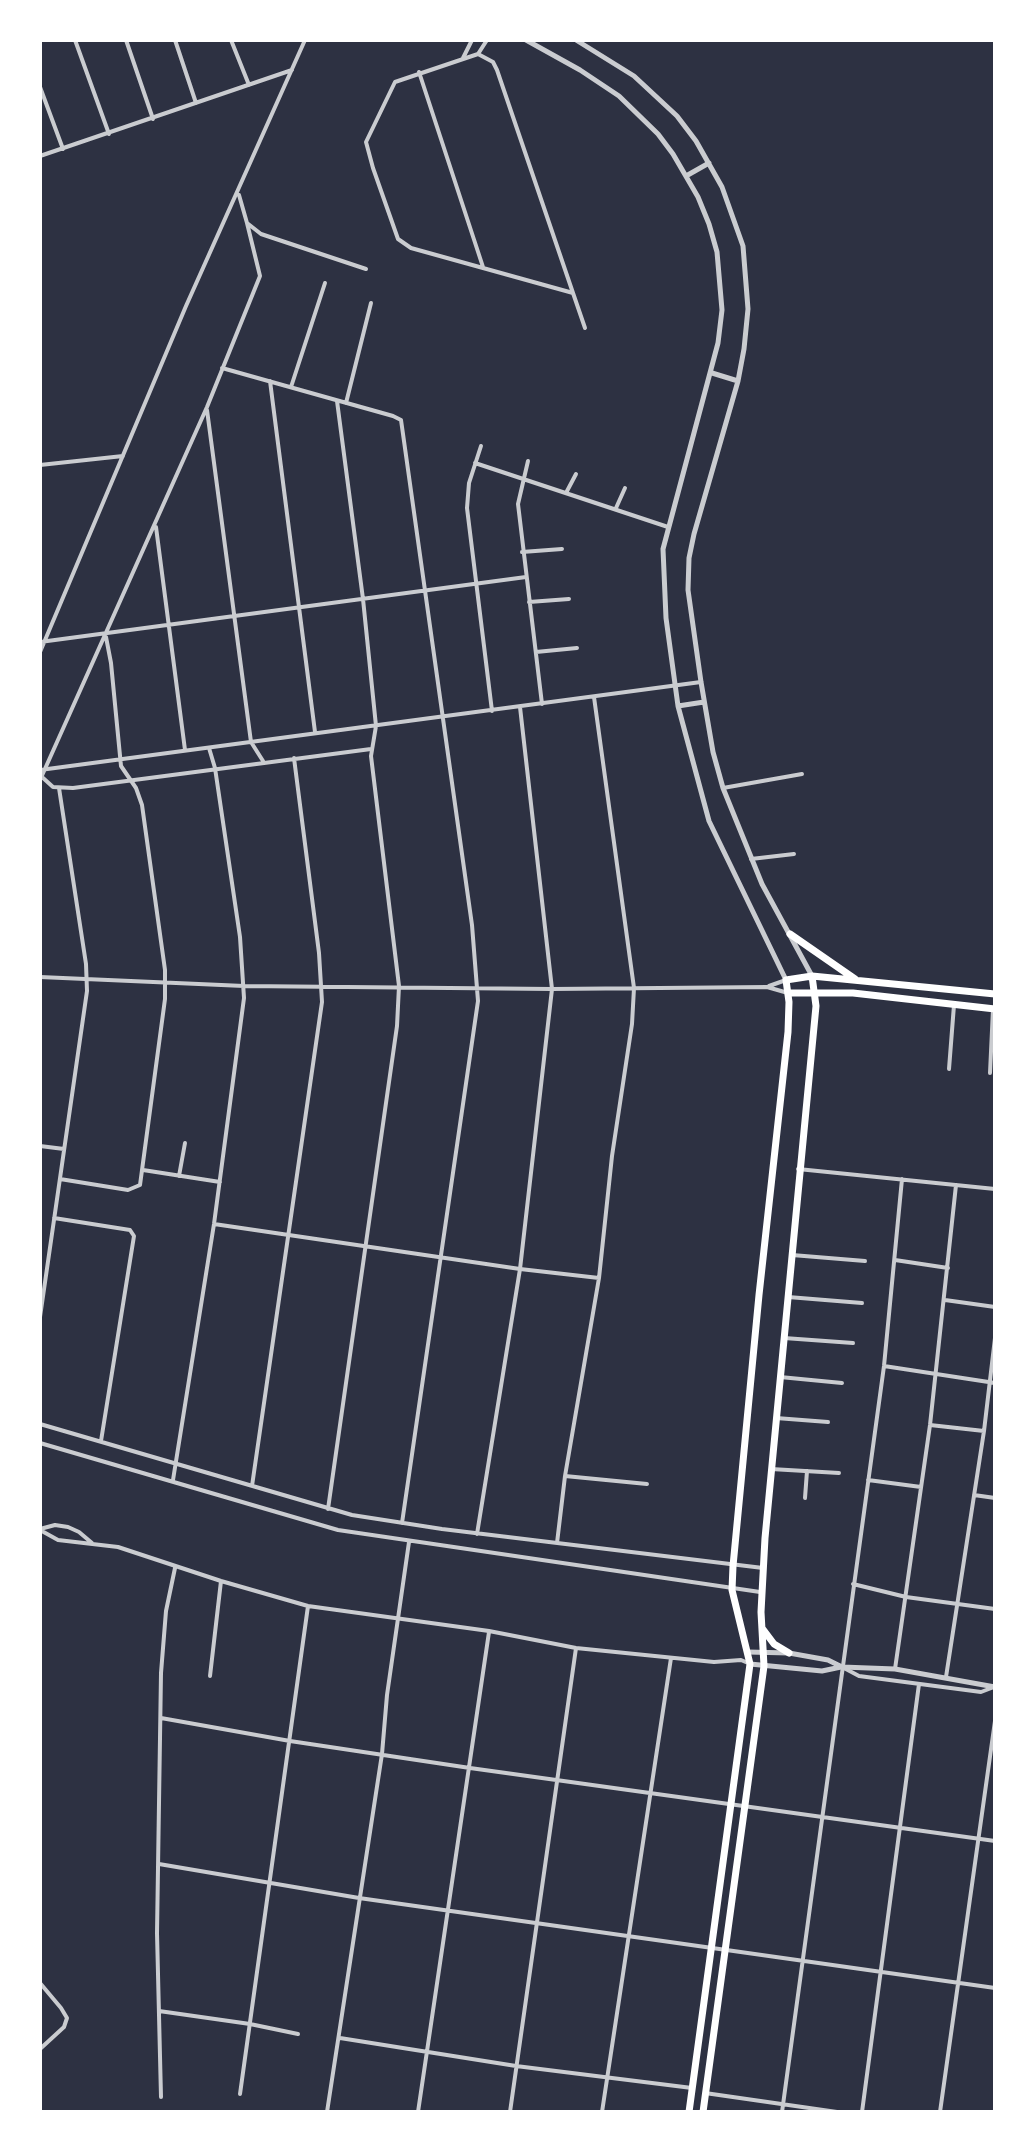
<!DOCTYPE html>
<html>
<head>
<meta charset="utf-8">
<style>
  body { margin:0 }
  #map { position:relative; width:1035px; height:2152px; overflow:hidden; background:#2d3142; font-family:Figtree,sans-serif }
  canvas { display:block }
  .frame { position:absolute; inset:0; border:42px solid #fff; pointer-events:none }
</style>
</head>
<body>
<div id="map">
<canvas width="1035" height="2152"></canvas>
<div class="frame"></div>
</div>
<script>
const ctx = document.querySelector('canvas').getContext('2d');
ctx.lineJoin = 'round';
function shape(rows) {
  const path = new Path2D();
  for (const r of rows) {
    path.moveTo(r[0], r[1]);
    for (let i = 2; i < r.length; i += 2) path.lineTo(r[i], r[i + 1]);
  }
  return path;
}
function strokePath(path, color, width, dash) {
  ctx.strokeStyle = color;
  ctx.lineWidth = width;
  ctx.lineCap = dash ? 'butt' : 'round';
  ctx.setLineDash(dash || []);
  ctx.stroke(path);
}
const minor = shape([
  [75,40,109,134],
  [126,40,153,119],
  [175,40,196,103],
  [231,40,249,85],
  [478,54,487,40],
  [463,58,472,40],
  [419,72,483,267],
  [40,87,63,149],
  [40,156,292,70],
  [239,195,247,223,261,234,366,269],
  [573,293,411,248,398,239,373,168,366,142,395,82,478,54,493,62,497,70,573,293,585,328],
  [222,368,393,416,401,420,403,434,472,925,478,1001,402,1523],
  [270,381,315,732],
  [291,387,325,283],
  [346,403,371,303],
  [207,410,251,742,263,761],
  [481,446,469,483,467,508,492,711],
  [528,461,518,504,542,704],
  [475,463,668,527],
  [40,465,123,456],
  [566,493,576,474],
  [616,508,625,488],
  [156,527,185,750],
  [522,552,562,549],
  [529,602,569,599],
  [40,642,526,577],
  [40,652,186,306,305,40],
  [536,652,577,648],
  [40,770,701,682],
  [42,777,53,787,73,788,371,749],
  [40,780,207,407,260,276,247,223],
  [723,788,802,774],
  [751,859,794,854],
  [40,977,244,986,552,989,767,987,788,993],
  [769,986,786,980],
  [949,1069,954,1005],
  [990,1073,993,1009],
  [40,1146,64,1149],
  [798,1169,995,1189],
  [143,1170,220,1182],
  [179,1176,185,1143],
  [60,1179,128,1190,140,1185,165,999,165,970,142,805,136,788,121,766,111,663,106,637],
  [54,1218,130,1230,134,1236,101,1441],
  [214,1224,520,1269,599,1278],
  [792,1255,865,1261],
  [895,1260,948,1268],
  [788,1297,862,1303],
  [945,1300,995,1307],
  [40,1317,87,991,86,964,59,788],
  [784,1338,853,1343],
  [884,1366,995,1383],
  [780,1377,842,1383],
  [776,1418,828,1422],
  [40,1424,352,1515,442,1529,763,1568],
  [930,1425,984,1431],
  [40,1443,338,1530,760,1592],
  [771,1469,839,1473],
  [565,1476,647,1484],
  [173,1480,214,1224,244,998,240,937,215,768,209,748],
  [868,1480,921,1487],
  [252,1486,322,1002,319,953,294,758],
  [974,1495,995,1498],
  [805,1498,807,1471],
  [328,1509,397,1026,399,986,371,756,376,726,363,599,337,401],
  [40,1529,55,1525,68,1527,79,1532,92,1543],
  [40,1530,58,1540,118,1547,221,1581,308,1606,489,1631,576,1648,714,1662,741,1660,748,1663],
  [477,1534,520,1269,552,989,520,707],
  [557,1543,565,1476,599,1278,612,1156,632,1024,634,988,594,697],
  [853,1584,906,1597,995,1609],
  [844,1668,859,1676,981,1692,994,1687],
  [895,1669,930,1425,956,1185],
  [210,1676,221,1581],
  [946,1677,984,1431,995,1338],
  [161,1718,290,1741,470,1768,995,1841],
  [159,1864,359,1898,995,1988],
  [40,1983,61,2008,67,2018,64,2027,40,2049],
  [159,2011,250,2024,298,2034],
  [340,2038,516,2066,692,2088],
  [705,2093,837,2112],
  [240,2094,308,1606],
  [161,2097,157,1933,161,1673,166,1611,175,1568],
  [327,2112,382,1754,387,1695,409,1542],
  [418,2112,489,1632],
  [510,2112,576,1648],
  [602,2112,671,1658],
  [782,2112,884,1366,902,1179],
  [862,2112,919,1684],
  [940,2112,995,1721]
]);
const tertiary = shape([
  [526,40,580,70,619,96,658,134,673,154,698,197,709,224,717,252,722,310,718,343,663,549,666,618,678,706,709,821,786,980],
  [576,40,634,76,677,116,696,141,722,187,743,246,748,309,744,349,738,381,694,534,689,558,688,590,701,682,713,752,723,788,762,884,812,976],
  [686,176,709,163],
  [712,373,738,381],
  [678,706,704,702],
  [748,1652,789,1653,828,1660,842,1667,895,1669,995,1687],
  [750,1664,822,1671,841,1667]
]);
const primary = shape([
  [790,934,855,979],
  [788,993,853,993,995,1009],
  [762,1628,774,1644,789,1653],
  [689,2112,750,1664,732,1590,733,1566,759,1295,788,1032,789,1002,786,980,812,976,995,994],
  [703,2112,764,1666,761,1612,765,1538,816,1006,812,976]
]);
strokePath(minor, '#caccd0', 4);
strokePath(tertiary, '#caccd0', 5);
strokePath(primary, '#fff', 7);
</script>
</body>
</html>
